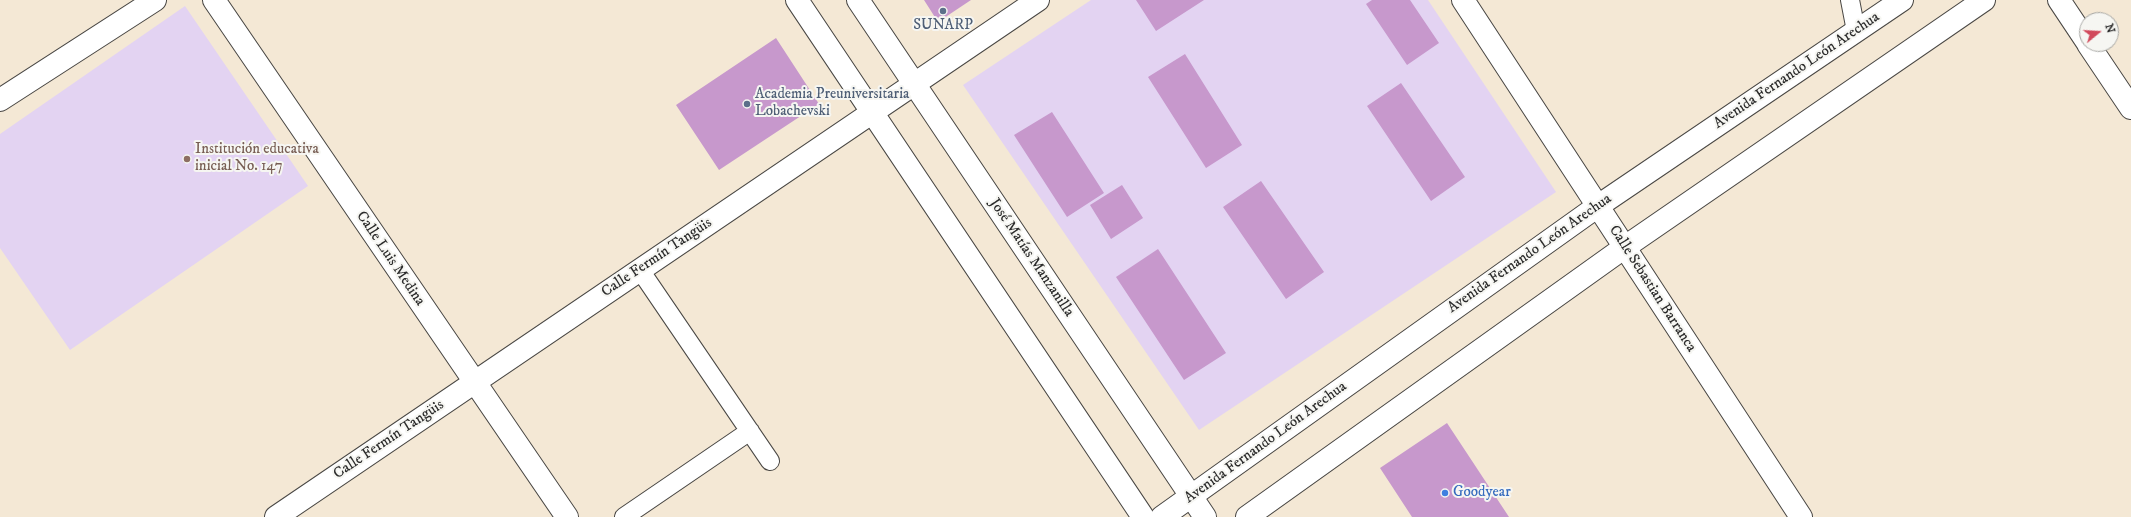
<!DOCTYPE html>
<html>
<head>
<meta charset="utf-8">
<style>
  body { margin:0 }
  #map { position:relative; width:2131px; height:517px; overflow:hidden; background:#f4e8d5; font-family:"IM FELL DW Pica",serif }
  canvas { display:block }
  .north { position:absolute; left:2079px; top:12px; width:40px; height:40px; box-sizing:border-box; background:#f6f6f2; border:1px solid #a5a5a2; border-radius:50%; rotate:72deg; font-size:11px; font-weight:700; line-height:16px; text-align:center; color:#2b2b2b }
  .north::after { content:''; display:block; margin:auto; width:14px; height:18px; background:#d1495b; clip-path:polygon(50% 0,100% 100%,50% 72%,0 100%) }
</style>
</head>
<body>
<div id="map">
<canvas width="2131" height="517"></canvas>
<div class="north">N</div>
</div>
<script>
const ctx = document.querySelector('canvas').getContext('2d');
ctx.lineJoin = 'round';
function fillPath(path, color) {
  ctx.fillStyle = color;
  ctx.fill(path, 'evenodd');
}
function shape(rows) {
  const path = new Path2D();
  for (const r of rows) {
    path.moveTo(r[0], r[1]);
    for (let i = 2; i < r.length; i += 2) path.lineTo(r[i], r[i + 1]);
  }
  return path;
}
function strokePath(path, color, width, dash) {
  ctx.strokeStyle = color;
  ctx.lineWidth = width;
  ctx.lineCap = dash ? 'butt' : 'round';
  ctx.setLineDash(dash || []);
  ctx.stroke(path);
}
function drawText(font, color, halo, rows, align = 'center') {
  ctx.font = font + ' "IM FELL DW Pica",serif';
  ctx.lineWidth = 4;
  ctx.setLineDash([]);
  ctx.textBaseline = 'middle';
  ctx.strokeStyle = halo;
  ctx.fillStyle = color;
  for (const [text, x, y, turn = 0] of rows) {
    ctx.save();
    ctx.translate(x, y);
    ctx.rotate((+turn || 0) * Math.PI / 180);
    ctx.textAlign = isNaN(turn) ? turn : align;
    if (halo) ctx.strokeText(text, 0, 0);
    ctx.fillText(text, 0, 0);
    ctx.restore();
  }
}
const built = shape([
  [1091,0,1428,0,1556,192,1199,430,963,85],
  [185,6,308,186,70,350,0,248,0,134]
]);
const building = shape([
  [924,0,971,0,938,22],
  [1136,0,1204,0,1156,31],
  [1372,0,1410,0,1439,43,1407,65,1366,4],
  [776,38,819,104,719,170,676,105],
  [1185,54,1242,145,1206,168,1148,77],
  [1401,83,1465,177,1431,201,1367,106],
  [1052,112,1104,193,1067,217,1014,135],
  [1261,181,1324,272,1286,299,1223,207],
  [1122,185,1143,218,1111,239,1090,205],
  [1158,249,1226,353,1184,380,1116,277],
  [1447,423,1509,517,1412,517,1380,468]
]);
const service = shape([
  [1850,0,1856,31],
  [640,270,770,461],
  [624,517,750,431]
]);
const minor = shape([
  [214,0,567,517],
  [1463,0,1801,517],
  [2059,0,2087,42],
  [2088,44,2131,108],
  [0,100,155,0],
  [276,517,1038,0]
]);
const secondary = shape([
  [1162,517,1598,206,1902,0],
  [1247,517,1625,247,1984,0]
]);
const primary = shape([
  [797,0,1143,517],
  [858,0,1205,517]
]);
const markers = [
  [943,11,4,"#5c6f8a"],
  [747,104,4,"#5c6f8a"],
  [187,159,4,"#8d6e63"],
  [1445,493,4,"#3f7fe0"]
];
const serviceNames = [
  ["SUNARP",943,26],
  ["Academia Preuniversitaria",755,95,"left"],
  ["Lobachevski",755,112,"left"]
];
const streetNames = [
  ["Avenida Fernando León Arechua",1797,71,-34],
  ["Avenida Fernando León Arechua",1530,254,-35],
  ["Calle Fermín Tangüis",657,258,-34],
  ["José Matías Manzanilla",1031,258,56],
  ["Calle Luis Medina",390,259,56],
  ["Calle Sebastian Barranca",1652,289,57],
  ["Calle Fermín Tangüis",389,440,-34],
  ["Avenida Fernando León Arechua",1266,443,-36]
];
const educationNames = [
  ["Institución educativa",195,150],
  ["inicial No. 147",195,167]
];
const shopNames = [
  ["Goodyear",1453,493]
];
fillPath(built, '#e3d3f2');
fillPath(building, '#c798cc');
strokePath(service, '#494744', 20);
strokePath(minor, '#494744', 24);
strokePath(secondary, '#494744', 24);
strokePath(primary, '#494744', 24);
strokePath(service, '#fff', 18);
strokePath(minor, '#fff', 22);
strokePath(secondary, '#fff', 22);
strokePath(primary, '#fff', 22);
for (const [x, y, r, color] of markers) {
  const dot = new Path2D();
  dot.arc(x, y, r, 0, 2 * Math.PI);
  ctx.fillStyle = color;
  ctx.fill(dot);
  strokePath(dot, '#f6f6f2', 1.5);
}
drawText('15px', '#4e5e75', '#f6f6f2', serviceNames);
drawText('15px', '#2b2b2b', '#f6f6f2', streetNames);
drawText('15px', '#785e54', '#f6f6f2', educationNames, 'left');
drawText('15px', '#366cbe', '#f6f6f2', shopNames, 'left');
</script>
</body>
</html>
